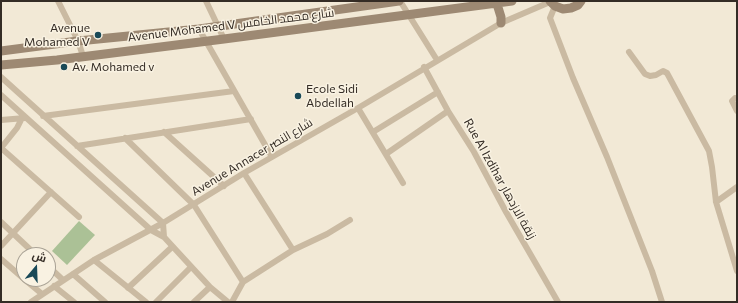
<!DOCTYPE html>
<html>
<head>
<meta charset="utf-8">
<style>
  body { margin:0 }
  #map { position:relative; width:738px; height:303px; overflow:hidden; background:#f2e9d6; font-family:Commissioner,Cairo,sans-serif }
  canvas { display:block }
  .frame { position:absolute; inset:0; border:2px solid #342c25; pointer-events:none }
  .north { position:absolute; left:16px; top:247px; width:40px; height:40px; box-sizing:border-box; background:#f9f2e2; border:1px solid #aaa396; border-radius:50%; rotate:19deg; font-size:11px; font-weight:700; line-height:16px; text-align:center; color:#342c25 }
  .north::after { content:''; display:block; margin:auto; width:14px; height:18px; background:#194957; clip-path:polygon(50% 0,100% 100%,50% 72%,0 100%) }
</style>
</head>
<body>
<div id="map">
<canvas width="738" height="303"></canvas>
<div class="frame"></div>
<div class="north">ش</div>
</div>
<script>
const ctx = document.querySelector('canvas').getContext('2d');
ctx.lineJoin = 'round';
function fillPath(path, color) {
  ctx.fillStyle = color;
  ctx.fill(path, 'evenodd');
}
function shape(rows) {
  const path = new Path2D();
  for (const r of rows) {
    path.moveTo(r[0], r[1]);
    for (let i = 2; i < r.length; i += 2) path.lineTo(r[i], r[i + 1]);
  }
  return path;
}
function strokePath(path, color, width, dash) {
  ctx.strokeStyle = color;
  ctx.lineWidth = width;
  ctx.lineCap = dash ? 'butt' : 'round';
  ctx.setLineDash(dash || []);
  ctx.stroke(path);
}
function drawText(font, color, halo, rows, align = 'center') {
  ctx.font = font + ' Commissioner,Cairo,sans-serif';
  ctx.lineWidth = 3;
  ctx.setLineDash([]);
  ctx.textBaseline = 'middle';
  ctx.strokeStyle = halo;
  ctx.fillStyle = color;
  for (const [text, x, y, turn = 0] of rows) {
    ctx.save();
    ctx.translate(x, y);
    ctx.rotate((+turn || 0) * Math.PI / 180);
    ctx.textAlign = isNaN(turn) ? turn : align;
    if (halo) ctx.strokeText(text, 0, 0);
    ctx.fillText(text, 0, 0);
    ctx.restore();
  }
}
const green = shape([
  [79,221,95,235,67,265,52,251]
]);
const street = shape([
  [58,1,78,41,83,56],
  [206,1,224,39],
  [400,1,437,60],
  [555,6,550,18,573,78,607,157,652,271,662,302],
  [199,29,272,157],
  [629,52,645,74,650,76,656,75,663,71,667,73,709,151,712,167,716,202,737,271],
  [424,67,448,111,474,152,506,212,558,302],
  [1,77,163,223,164,237],
  [1,95,151,230,164,237,210,287,228,302],
  [737,98,735,98,732,101,737,111],
  [358,108,403,183],
  [43,116,234,91],
  [1,120,25,118],
  [164,132,224,186],
  [373,132,438,92],
  [125,138,194,205,243,282],
  [77,146,251,119],
  [1,148,79,217],
  [1,148,17,128,22,118],
  [386,154,448,111],
  [244,173,293,250],
  [716,202,737,187],
  [1,222,36,255],
  [1,246,51,192],
  [1,259,24,279],
  [94,260,146,302],
  [48,266,63,280],
  [73,274,105,302],
  [24,279,42,294],
  [54,286,74,302],
  [128,288,172,247],
  [31,302,94,260,163,223,244,173,358,108,501,23,550,2],
  [156,302,191,267],
  [194,302,210,287],
  [232,302,243,282,293,250,327,234,350,220]
]);
const secondary = shape([
  [550,1,555,6,563,9,571,8,578,5,581,1],
  [497,4,501,17,501,23],
  [1,51,78,41,199,29,399,1],
  [1,65,57,60,224,39,512,1]
]);
const markers = [
  [98,35,4,"#194957"],
  [64,67,4,"#194957"],
  [298,96,4,"#194957"]
];
const streetNames = [
  ["Avenue Mohamed V شارع محمد الخامس",231,25,-7],
  ["Avenue Annacer شارع النصر",252,157,-31],
  ["Rue Al Izdihar زنقة الازدهار",500,179,61]
];
const poiNames = [
  ["Avenue",90,28,"right"],
  ["Mohamed V",90,42,"right"],
  ["Av. Mohamed v",72,67],
  ["Ecole Sidi",306,89],
  ["Abdellah",306,103]
];
fillPath(green, '#abc196');
strokePath(street, '#cabaa2', 6);
strokePath(secondary, '#9d8973', 9);
for (const [x, y, r, color] of markers) {
  const dot = new Path2D();
  dot.arc(x, y, r, 0, 2 * Math.PI);
  ctx.fillStyle = color;
  ctx.fill(dot);
  strokePath(dot, '#f9f2e2', 1.5);
}
drawText('12px', '#342c25', '#f9f2e2', streetNames);
drawText('12px', '#342c25', '#f9f2e2', poiNames, 'left');
</script>
</body>
</html>
